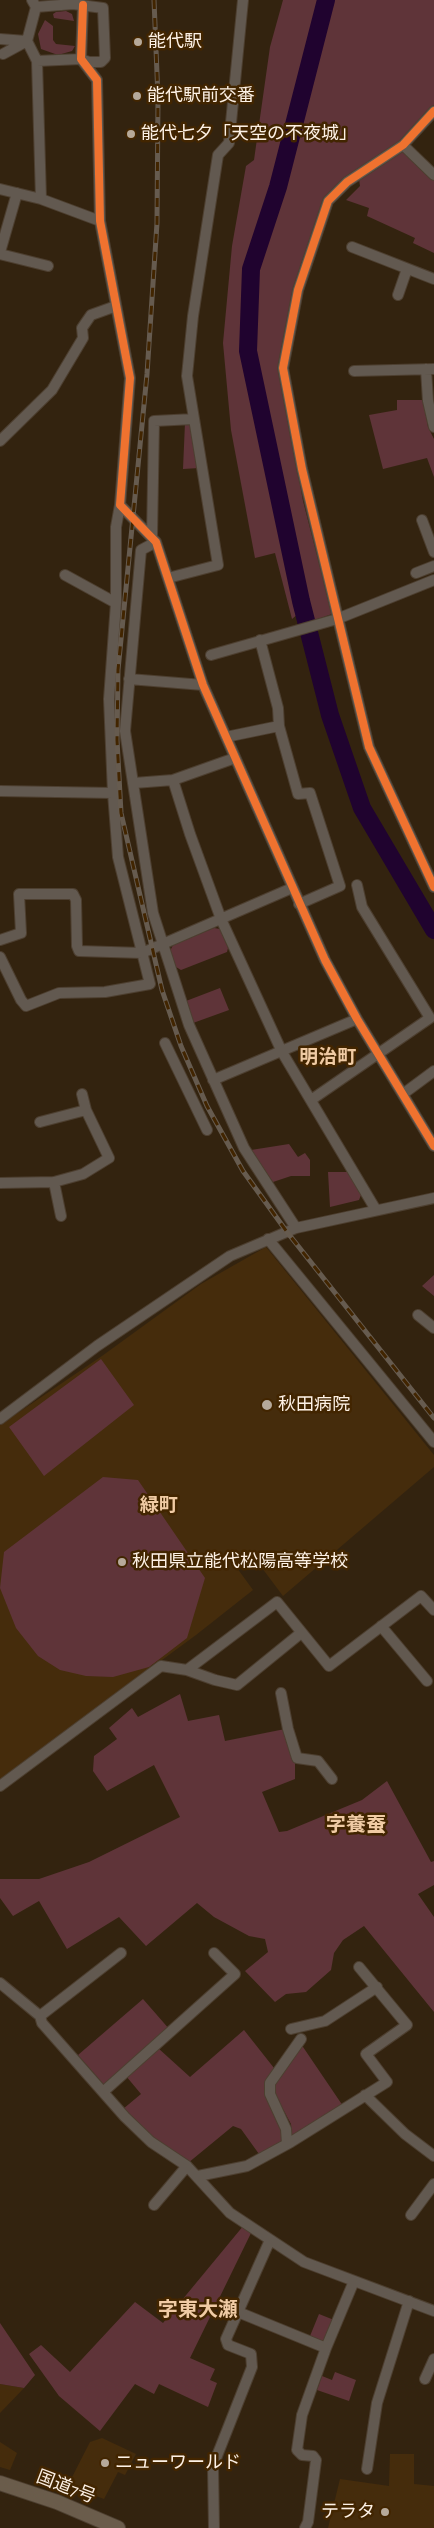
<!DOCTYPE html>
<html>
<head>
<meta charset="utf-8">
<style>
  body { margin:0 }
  canvas { display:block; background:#33230f }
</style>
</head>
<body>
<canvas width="434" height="2528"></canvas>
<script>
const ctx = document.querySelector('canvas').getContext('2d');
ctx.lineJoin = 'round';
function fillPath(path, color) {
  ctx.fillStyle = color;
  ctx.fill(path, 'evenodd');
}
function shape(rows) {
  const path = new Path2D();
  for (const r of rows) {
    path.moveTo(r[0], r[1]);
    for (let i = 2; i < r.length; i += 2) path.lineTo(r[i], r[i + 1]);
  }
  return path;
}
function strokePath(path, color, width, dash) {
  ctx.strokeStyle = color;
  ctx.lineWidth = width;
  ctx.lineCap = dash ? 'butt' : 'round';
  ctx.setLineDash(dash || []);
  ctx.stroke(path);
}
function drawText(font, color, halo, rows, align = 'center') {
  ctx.font = font + ' "Alegreya Sans","Noto Sans JP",sans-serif';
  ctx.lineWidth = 5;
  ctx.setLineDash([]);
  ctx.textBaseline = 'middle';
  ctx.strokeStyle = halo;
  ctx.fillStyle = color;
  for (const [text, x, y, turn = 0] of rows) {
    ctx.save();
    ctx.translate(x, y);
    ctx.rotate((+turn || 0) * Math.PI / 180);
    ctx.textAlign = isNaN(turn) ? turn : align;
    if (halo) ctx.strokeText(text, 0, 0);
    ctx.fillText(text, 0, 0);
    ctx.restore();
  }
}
const built = shape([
  [266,1247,434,1455,434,1467,283,1596,253,1556,237,1568,253,1590,196,1635,0,1779,0,1425,102,1356,201,1284],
  [0,2384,24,2388,0,2413],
  [102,2438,136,2454,125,2475,118,2472,104,2499,68,2485,90,2442],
  [0,2442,17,2453,10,2470,0,2467],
  [390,2454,414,2454,414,2484,434,2486,434,2528,328,2528,340,2479,389,2486]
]);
const green = shape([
  [283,0,434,0,434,115,408,146,434,172,434,253,413,243,415,238,367,216,369,208,346,200,360,186,358,172,328,194,280,372,303,501,332,614,309,622,305,608,292,619,275,553,255,558,231,430,223,343,232,246,246,166,254,160,270,47],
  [66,11,72,14,74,21,54,18,53,14,56,12],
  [45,20,53,26,53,40,56,44,75,46,72,51,58,55,41,49,38,34],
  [397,400,423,400,428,427,434,439,434,477,427,458,383,469,369,415,397,410],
  [185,423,192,423,199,468,183,469],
  [214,928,220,929,228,948,227,952,181,970,176,967,170,951,173,945],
  [220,988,229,1010,193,1023,186,1001],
  [289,1144,298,1157,305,1153,310,1160,310,1176,291,1176,273,1182,251,1150],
  [328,1172,349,1172,361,1195,359,1200,330,1207],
  [434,1275,434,1296,422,1286],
  [101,1359,134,1405,44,1476,9,1427],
  [103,1477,138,1480,205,1578,187,1638,149,1667,113,1677,86,1676,60,1670,38,1656,16,1628,0,1588,4,1552],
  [180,1694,188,1721,219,1715,225,1741,285,1729,295,1763,295,1779,262,1792,279,1832,287,1831,362,1800,387,1781,431,1862,434,1861,434,1885,418,1894,434,1917,434,2012,364,1926,343,1940,334,1953,331,1970,306,1992,286,1994,275,2002,245,1971,268,1952,265,1939,249,1936,214,1917,197,1903,146,1946,119,1917,67,1949,39,1901,13,1916,0,1898,0,1879,39,1879,89,1862,180,1817,154,1765,107,1791,93,1771,94,1756,117,1739,109,1728,132,1708,138,1717],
  [143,1999,170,2030,105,2086,78,2055],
  [244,2030,274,2068,265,2086,282,2127,284,2141,259,2154,241,2129,233,2126,188,2163,154,2139,123,2109,141,2094,126,2076,158,2048,190,2077],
  [301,2044,343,2106,292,2137,291,2124,276,2096,276,2078],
  [244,2225,252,2231,190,2358,215,2369,210,2380,217,2383,208,2407,159,2384,154,2394,135,2384,100,2431,59,2396,29,2354,41,2345,70,2372,135,2302,163,2323],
  [319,2314,334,2320,325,2342,310,2336],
  [0,2323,35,2375,24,2388,0,2384],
  [335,2372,356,2380,349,2401,317,2390,322,2376,332,2380]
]);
const river = shape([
  [326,0,278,187,251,269,248,351,301,601,330,715,362,808,434,930]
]);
const minor = shape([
  [32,0,36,7,27,41,37,61,41,199],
  [83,5,81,59,97,80,100,221,130,378,120,505,156,542,203,685,325,960,357,1019,434,1146],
  [36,7,73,4,103,8,105,58,101,62,89,62,81,59,37,61],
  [0,39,26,41],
  [3,54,27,41],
  [434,111,403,145,347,182,328,201,298,290,283,368,302,469,369,747,434,887],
  [403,145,434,175],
  [0,189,41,199,100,221],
  [352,247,434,279],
  [0,252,17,193],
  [0,254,48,266],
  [398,295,407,269],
  [426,369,428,401,434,427],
  [354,371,434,369],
  [0,441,52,390,83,338,82,328,91,315,116,306],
  [422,520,434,552],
  [152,537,154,421,194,419],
  [156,542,141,550,125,731,153,913,189,1025,244,1148,296,1228],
  [416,573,434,566],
  [65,575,116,603],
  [168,578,218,565,187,376,193,316,218,155,229,143,243,0],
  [211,655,337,619,434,580],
  [129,679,203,685],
  [279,726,298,794,310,793,340,886,299,904],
  [226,737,279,726,278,708,260,640],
  [173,780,190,834,221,919,282,1052,376,1210],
  [134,783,173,780,235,758],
  [0,791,113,793,118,857,150,984,105,992,59,993,26,1006,21,1000,0,957],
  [113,793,109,699,116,603,116,527,120,505],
  [0,940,21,933,19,894,73,894,76,900,77,946,79,951,142,953,292,888],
  [165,1043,207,1130],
  [213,1080,357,1019],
  [403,1094,434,1071],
  [311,1100,430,1018,362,907,357,885],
  [40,1122,86,1110],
  [54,1182,61,1216],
  [0,1183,54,1182,83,1174,109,1158,86,1110,82,1094],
  [268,1239,434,1442],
  [418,1315,434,1328],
  [0,1419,97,1346,230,1256,296,1228,434,1198],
  [381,1626,427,1681],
  [187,1670,277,1602,329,1666,421,1596,434,1610],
  [281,1693,288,1729,297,1758,318,1761,332,1779],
  [0,1786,161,1666,187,1670,215,1680,237,1685,301,1633],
  [0,1983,40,2016,42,2023,125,2117,151,2142,187,2166,230,2213,304,2262,434,2311],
  [40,2016,121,1953],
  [291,2029,325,2021,377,1987],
  [103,2092,235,1974,214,1953],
  [365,2095,405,2134,434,2156],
  [287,2144,286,2129,270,2094,270,2083,301,2039],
  [198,2176,247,2166,291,2142,387,2082,366,2054,407,2025,359,1967],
  [154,2205,187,2166],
  [411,2215,434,2184],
  [238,2312,326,2348],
  [425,2379,434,2359],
  [367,2469,377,2403,409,2301],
  [214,2528,213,2466,252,2367,251,2354,228,2345,226,2339,270,2240],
  [305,2528,308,2522,316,2460,313,2456,302,2455,297,2450,302,2415,326,2348,354,2281]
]);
const highway = shape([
  [0,2483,57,2502,118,2528]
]);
const rail = shape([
  [154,0,158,98,157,223,147,374,118,670,117,740,121,813,162,990,181,1046,207,1106,243,1171,287,1232,434,1418]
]);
const cycleway = shape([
  [83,5,81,59,97,80,100,221,130,378,120,505,156,542,203,685,325,960,357,1019,434,1146],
  [434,111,403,145,347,182,328,201,298,290,283,368,302,469,369,747,434,887]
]);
const markers = [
  [138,42,5,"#b6a99a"],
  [137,96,5,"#b6a99a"],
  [131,134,5,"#b6a99a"],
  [267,1405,6,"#b6a99a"],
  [122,1562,5,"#b6a99a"],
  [105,2463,5,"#b6a99a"],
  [385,2512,5,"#b6a99a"]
];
const poiNames = [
  ["能代駅",148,42],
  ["能代駅前交番",147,96],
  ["能代七夕「天空の不夜城」",141,134],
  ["秋田病院",278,1405],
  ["秋田県立能代松陽高等学校",132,1562],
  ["ニューワールド",115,2463],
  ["テラタ",375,2512,"right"]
];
const streetNames = [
  ["国道7号",66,2487,21]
];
const neighbourhoodNames = [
  ["明治町",328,1057],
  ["緑町",159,1505]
];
const quarterNames = [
  ["字養蚕",356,1825],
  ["字東大瀬",198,2310]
];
fillPath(built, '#452c0c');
fillPath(green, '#5f3439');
strokePath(river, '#20032f', 18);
strokePath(minor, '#4d3f30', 12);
strokePath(highway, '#4d3f30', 16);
strokePath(minor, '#625950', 10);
strokePath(highway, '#6a5c4b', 14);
strokePath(rail, '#665b4f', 5);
strokePath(rail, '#422500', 3, [9]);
strokePath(cycleway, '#ef722f', 8);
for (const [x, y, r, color] of markers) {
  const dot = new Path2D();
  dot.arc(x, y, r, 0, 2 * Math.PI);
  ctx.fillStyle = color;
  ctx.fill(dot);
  strokePath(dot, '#422500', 2);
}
drawText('18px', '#fdf1e5', '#422500', poiNames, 'left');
drawText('18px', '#fdf1e5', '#422500', streetNames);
drawText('bold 19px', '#f0cba4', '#422500', neighbourhoodNames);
drawText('bold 20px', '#f0cba4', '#422500', quarterNames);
</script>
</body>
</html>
